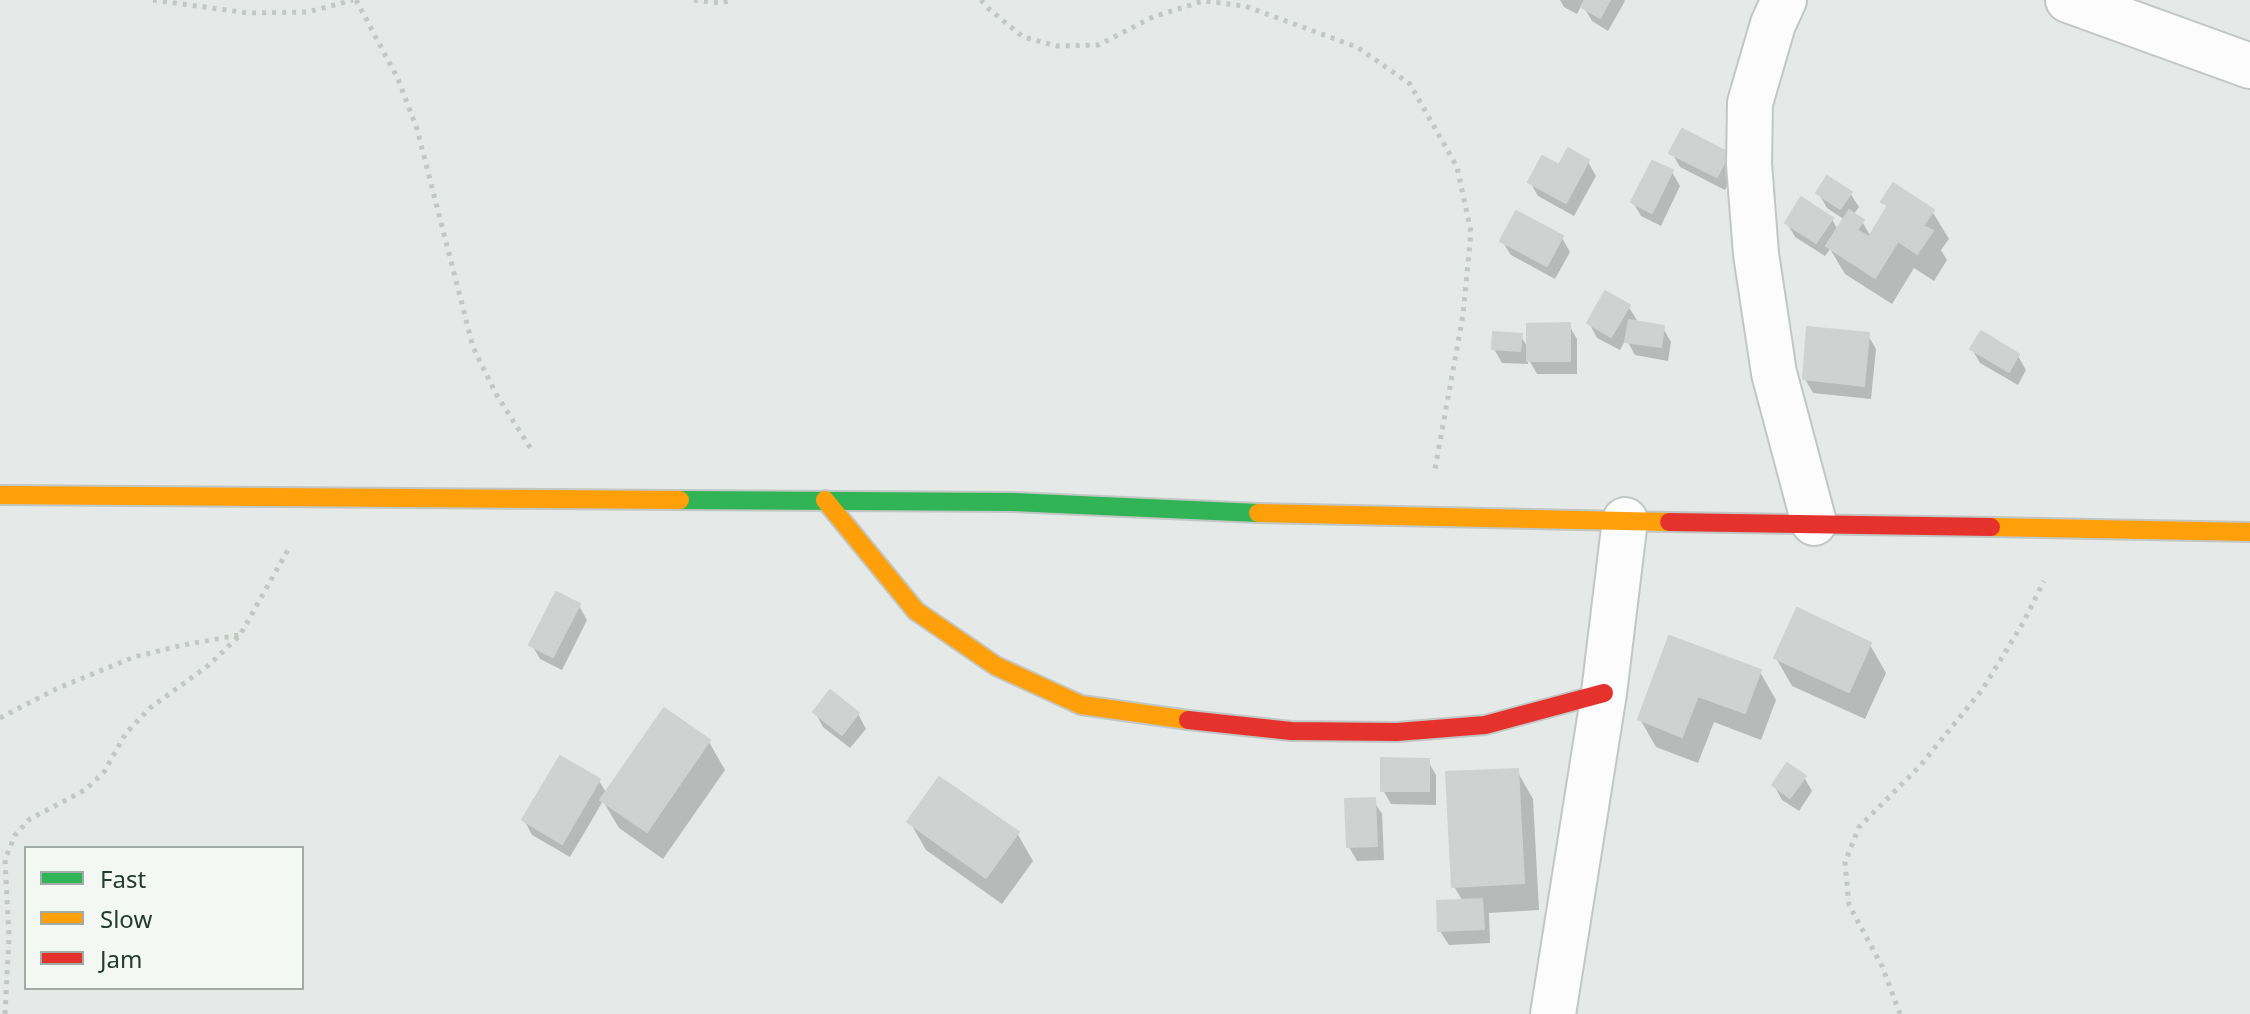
<!DOCTYPE html>
<html>
<head>
<meta charset="utf-8">
<style>
  body { margin:0 }
  #map { position:relative; width:2250px; height:1014px; overflow:hidden; background:#e5e9e7; font-family:"Noto Sans",sans-serif }
  canvas { display:block }
  .legend { position:absolute; left:24px; top:846px; width:280px; height:144px; box-sizing:border-box; background:#f3f8f5; border:2px solid #a1aca7; margin:0; padding:10px 14px; list-style:none; font-size:24px; color:#253a33 }
  .legend li { display:flex; align-items:center; gap:16px; height:40px }
  .legend b { width:40px; border:2px solid #a1aca7 }
</style>
</head>
<body>
<div id="map">
<canvas width="2250" height="1014"></canvas>
<ul class="legend">
<li><b style="height:10px;background:#30b455"></b>Fast</li>
<li><b style="height:10px;background:#ff9f0a"></b>Slow</li>
<li><b style="height:10px;background:#e5322d"></b>Jam</li>
</ul>
</div>
<script>
const ctx = document.querySelector('canvas').getContext('2d');
ctx.lineJoin = 'round';
function fillPath(path, color) {
  ctx.fillStyle = color;
  ctx.fill(path, 'evenodd');
}
function shape(rows) {
  const path = new Path2D();
  for (const r of rows) {
    path.moveTo(r[0], r[1]);
    for (let i = 2; i < r.length; i += 2) path.lineTo(r[i], r[i + 1]);
  }
  return path;
}
function strokePath(path, color, width, dash) {
  ctx.strokeStyle = color;
  ctx.lineWidth = width;
  ctx.lineCap = dash ? 'butt' : 'round';
  ctx.setLineDash(dash || []);
  ctx.stroke(path);
}
const shadow = shape([
  [1560,0,1624,0,1625,1,1608,31,1592,21,1582,4,1577,14,1564,7],
  [1672,153,1728,155,1736,169,1725,190,1680,167],
  [1588,162,1596,176,1574,216,1538,196,1530,182,1559,168],
  [1672,172,1680,186,1661,226,1641,216,1633,202],
  [1850,193,1859,207,1853,215,1862,221,1871,237,1888,209,1884,202,1932,211,1949,239,1941,250,1947,260,1934,281,1914,268,1892,304,1845,274,1830,249,1825,256,1795,237,1787,223,1832,219,1838,230,1845,220,1827,208,1819,194],
  [1562,238,1570,252,1555,279,1511,255,1502,241],
  [1628,306,1637,320,1635,323,1663,328,1671,342,1668,361,1635,355,1626,339,1620,350,1597,338,1589,323],
  [1569,325,1577,339,1577,374,1537,374,1528,358,1528,364,1502,363,1494,349,1521,336,1529,350],
  [1868,335,1876,349,1871,399,1813,393,1805,379],
  [1972,349,2018,356,2026,370,2018,385,1980,363],
  [579,606,587,620,562,670,540,659,532,645],
  [1670,638,1760,672,1776,700,1761,740,1714,722,1698,763,1656,747,1640,719],
  [1870,645,1886,673,1865,719,1792,686,1776,658],
  [815,712,858,714,866,729,850,748,823,727],
  [709,742,725,770,663,859,619,828,603,801,570,857,532,835,524,820,599,781,607,794],
  [1428,761,1436,775,1436,805,1391,804,1383,790],
  [1517,771,1533,799,1539,910,1489,913,1490,943,1449,945,1440,931,1463,902,1454,886],
  [1804,777,1812,791,1799,811,1782,800,1774,785],
  [1373,800,1382,814,1384,860,1357,861,1349,847],
  [910,822,1017,833,1033,861,1002,904,926,850]
]);
const building = shape([
  [1585,0,1610,0,1600,18,1581,7,1585,0],
  [1682,129,1729,153,1717,177,1669,153,1682,129],
  [1568,148,1589,160,1566,203,1528,182,1542,156,1559,165,1568,148],
  [1652,161,1673,170,1652,213,1631,202,1652,161],
  [1827,176,1852,192,1840,209,1816,193,1827,176],
  [1893,183,1934,210,1923,226,1933,231,1917,254,1898,241,1875,278,1826,246,1849,210,1864,220,1857,230,1869,237,1888,205,1881,202,1893,183],
  [1801,197,1833,218,1816,243,1785,223,1801,197],
  [1516,211,1563,236,1547,266,1500,241,1516,211],
  [1605,291,1630,305,1611,337,1587,323,1605,291],
  [1629,320,1664,326,1661,347,1625,342,1629,320],
  [1570,323,1570,361,1527,361,1527,324,1570,323],
  [1807,327,1869,333,1864,386,1803,379,1807,327],
  [1981,331,2019,354,2009,372,1970,349,1981,331],
  [1493,332,1522,334,1520,351,1492,349,1493,332],
  [556,592,580,604,553,657,529,645,556,592],
  [1797,608,1871,643,1849,692,1774,658,1797,608],
  [1669,636,1761,670,1745,713,1698,696,1682,737,1638,719,1669,636],
  [830,690,859,713,842,735,813,712,830,690],
  [664,708,710,740,647,832,600,800,664,708],
  [560,756,600,779,562,844,522,820,560,756],
  [1381,758,1429,759,1429,791,1381,791,1381,758],
  [1787,763,1806,776,1790,798,1772,785,1787,763],
  [1518,769,1524,883,1452,887,1446,772,1518,769],
  [939,777,1019,832,986,878,907,822,939,777],
  [1375,798,1377,846,1347,847,1345,799,1375,798],
  [1482,899,1484,929,1438,931,1437,901,1482,899]
]);
const path = shape([
  [153,0,248,13,308,12,353,0],
  [356,0,398,79,417,129,473,347,496,394,531,449],
  [694,0,720,3,733,0],
  [981,0,989,9,1023,37,1057,46,1098,45,1153,17,1203,1,1245,6,1357,47,1410,84,1457,167,1471,232,1463,315,1435,469],
  [0,718,56,689,134,657,183,645,239,635],
  [5,1014,9,937,5,860,15,835,30,819,85,790,104,772,126,733,150,708,209,665,240,635,289,548],
  [1900,1014,1882,966,1849,905,1845,862,1859,827,1920,766,1982,690,2023,623,2044,581]
]);
const street = shape([
  [1784,0,1773,24,1750,103,1749,164,1756,254,1774,373,1814,523],
  [2068,0,2250,66],
  [1553,1014,1604,693,1625,520]
]);
const fast = shape([
  [680,500,1013,502,1258,513]
]);
const slow = shape([
  [0,495,680,500],
  [825,500,916,611,996,666,1081,705,1188,720],
  [1258,513,1669,522],
  [1991,527,2250,532]
]);
const jam = shape([
  [1669,522,1991,527],
  [1188,720,1291,731,1397,732,1485,725,1604,693]
]);
fillPath(shadow, '#0003');
fillPath(building, '#ced2d0');
strokePath(building, '#ced2d0', 2);
strokePath(street, '#c2c6c4', 48);
strokePath(fast, '#c1c7c4', 22);
strokePath(slow, '#c1c7c4', 22);
strokePath(jam, '#c1c7c4', 22);
strokePath(path, '#c2c9c5', 5, [4, 6]);
strokePath(street, '#fbfcfb', 44);
strokePath(fast, '#30b455', 18);
strokePath(slow, '#ff9f0a', 18);
strokePath(jam, '#e5322d', 18);
</script>
</body>
</html>
